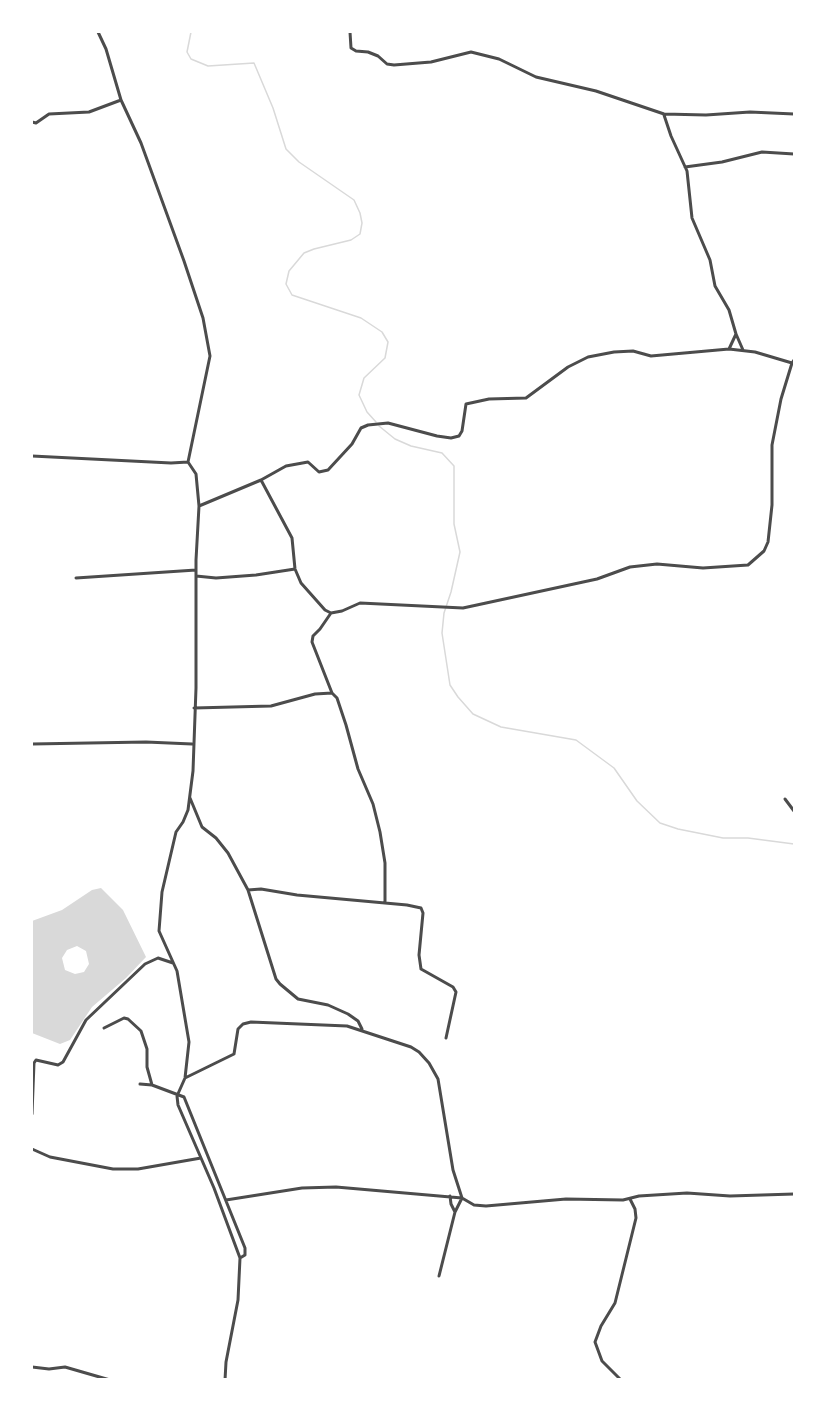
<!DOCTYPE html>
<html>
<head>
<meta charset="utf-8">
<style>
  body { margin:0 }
  #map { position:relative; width:826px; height:1411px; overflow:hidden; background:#fff; font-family:"Nunito Sans",sans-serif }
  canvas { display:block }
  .frame { position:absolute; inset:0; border:33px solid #fff; pointer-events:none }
</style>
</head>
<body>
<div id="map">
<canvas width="826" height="1411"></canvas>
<div class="frame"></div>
</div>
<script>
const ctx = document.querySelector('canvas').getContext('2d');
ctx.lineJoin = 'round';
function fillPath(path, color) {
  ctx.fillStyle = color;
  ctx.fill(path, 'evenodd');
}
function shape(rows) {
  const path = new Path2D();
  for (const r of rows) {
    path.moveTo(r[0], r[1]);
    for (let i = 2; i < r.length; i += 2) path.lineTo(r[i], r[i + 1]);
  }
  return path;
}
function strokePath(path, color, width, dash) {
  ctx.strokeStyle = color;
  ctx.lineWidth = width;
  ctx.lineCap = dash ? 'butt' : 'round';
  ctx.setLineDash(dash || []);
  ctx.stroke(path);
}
const water = shape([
  [101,888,123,910,146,957,126,978,92,1007,70,1040,60,1044,32,1033,32,921,62,910,92,890],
  [77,946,86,951,89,964,84,972,75,974,65,970,62,958,67,950]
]);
const stream = shape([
  [191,32,187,52,191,59,208,66,254,63,273,108,286,149,299,162,354,200,360,213,362,223,360,234,351,240,314,249,304,253,289,271,286,284,292,295,361,318,382,332,388,342,385,358,364,378,359,395,367,412,376,422],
  [379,426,395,439,411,446,442,453,454,466,454,524,460,552,451,592,444,613,442,633,450,685,458,697,473,714,501,727,576,740,614,768,637,801,660,823,678,829,723,838,748,838,794,844]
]);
const minor = shape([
  [98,32,106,49,121,100,141,143,184,261,203,318,210,356,188,462,196,474,199,506,196,560,196,688,193,771,188,810,183,822,176,832,162,892,159,931,177,971,189,1042,185,1078,177,1096,178,1105,214,1188,240,1258,238,1300,226,1362,225,1380],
  [350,32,351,48,356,51,368,52,378,56,387,64,394,65,431,62,471,52,499,59,536,77,596,91,664,114,706,115,750,112,794,114],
  [664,115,671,136,687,171,692,218,710,260,715,286,729,310,736,334,729,349],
  [32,122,36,123,49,114,89,112,121,100],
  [685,167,722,162,762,152,794,154],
  [736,334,743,350],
  [32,456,171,463,188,462],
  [261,480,292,538,295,569,301,583,325,610,331,613,342,611,360,603,463,608,597,579,630,567,657,564,703,568,748,565,764,551,768,542,772,505,772,445,781,399,792,363,794,363],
  [199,506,261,480,286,466,308,462,319,472,328,470,352,444,361,428,368,425,388,423,437,436,451,438,459,436,462,431,466,404,489,399,526,398,568,367,588,357,614,352,633,351,651,356,729,349,755,352,792,363,794,360],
  [196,576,216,578,256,575,295,569],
  [76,578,196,570],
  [331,613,320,629,313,636,312,642,332,693],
  [194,708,271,706,315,694,332,693,337,698,346,725,358,769,373,804,380,832,385,863,385,903],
  [32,744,146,742,192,744],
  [190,798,202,827,216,838,228,853,248,890,276,979,280,984,298,999,328,1005,348,1014,358,1021,362,1029],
  [785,799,794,811],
  [248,890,261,889,297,895,407,905,421,908,423,913,419,955,421,969,453,987,456,992,446,1038],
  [104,1028,124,1018,128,1019,141,1031,147,1049,147,1067,152,1085],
  [185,1078,234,1054,238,1029,243,1024,251,1022,347,1026,411,1047,419,1052,429,1063,438,1079,453,1170,462,1198,455,1212],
  [140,1084,152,1085,184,1097,245,1248,245,1255,240,1258],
  [32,1114,34,1063,36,1060,58,1065,63,1062,86,1020,145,964,158,958,173,963],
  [32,1149,50,1157,113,1169,138,1169,201,1158],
  [226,1200,302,1188,336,1187,462,1198,474,1205,486,1206,566,1199,623,1200,639,1196,687,1193,730,1196,794,1194],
  [439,1276,455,1212,451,1204,450,1196],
  [32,1367,49,1369,65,1367,110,1380],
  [621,1380,602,1361,595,1342,601,1326,615,1303,636,1218,635,1209,630,1199]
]);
fillPath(water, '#d9d9d9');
strokePath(stream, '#d9d9d9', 1.5);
strokePath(minor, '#4c4c4c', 3);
</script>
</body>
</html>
